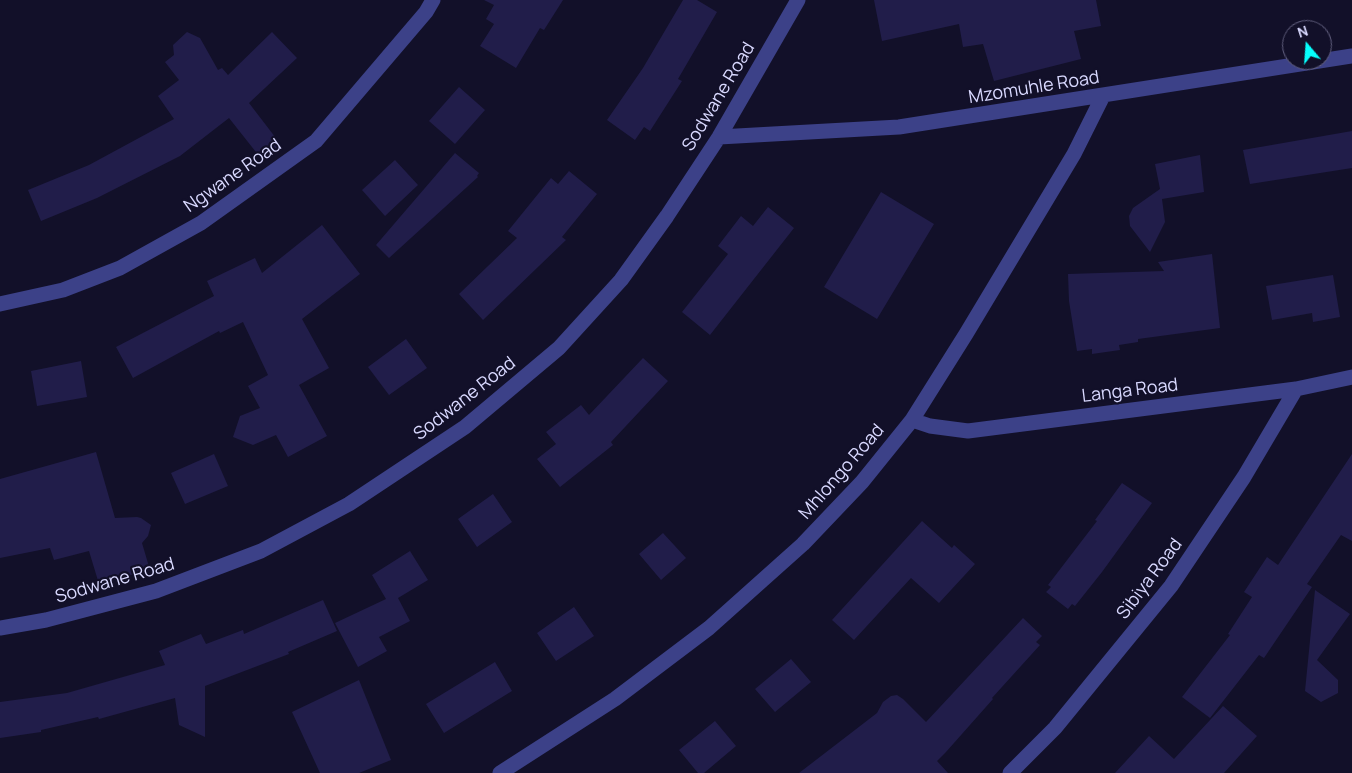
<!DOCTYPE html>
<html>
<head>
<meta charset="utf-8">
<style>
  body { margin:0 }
  #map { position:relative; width:1352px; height:773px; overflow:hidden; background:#121029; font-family:Manrope,sans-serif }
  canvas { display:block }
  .north { position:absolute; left:1282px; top:20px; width:50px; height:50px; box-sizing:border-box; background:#121029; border:1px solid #62607f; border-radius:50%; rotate:342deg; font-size:14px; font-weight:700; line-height:20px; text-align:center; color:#d9d9ff }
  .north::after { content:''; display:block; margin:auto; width:18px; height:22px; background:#06fefc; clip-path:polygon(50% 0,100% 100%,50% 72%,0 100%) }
</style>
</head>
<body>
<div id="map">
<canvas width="1352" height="773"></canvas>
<div class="north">N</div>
</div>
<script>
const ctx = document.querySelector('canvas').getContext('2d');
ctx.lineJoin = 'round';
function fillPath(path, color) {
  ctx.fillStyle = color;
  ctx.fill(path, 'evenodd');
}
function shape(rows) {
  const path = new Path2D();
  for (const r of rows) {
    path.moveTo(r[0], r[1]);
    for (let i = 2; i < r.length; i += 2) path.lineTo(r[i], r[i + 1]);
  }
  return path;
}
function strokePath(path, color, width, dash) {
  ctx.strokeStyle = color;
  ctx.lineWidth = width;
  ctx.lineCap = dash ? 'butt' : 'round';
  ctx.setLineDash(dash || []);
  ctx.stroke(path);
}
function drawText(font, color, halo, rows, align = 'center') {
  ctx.font = font + ' Manrope,sans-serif';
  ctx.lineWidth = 4.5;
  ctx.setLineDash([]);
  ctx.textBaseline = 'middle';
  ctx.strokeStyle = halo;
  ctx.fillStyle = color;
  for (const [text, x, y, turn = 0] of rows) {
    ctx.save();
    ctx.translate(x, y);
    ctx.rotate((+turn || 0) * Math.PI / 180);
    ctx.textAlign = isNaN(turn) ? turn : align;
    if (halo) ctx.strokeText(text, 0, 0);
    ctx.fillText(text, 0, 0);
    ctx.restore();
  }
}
const building = shape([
  [484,0,563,0,544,30,540,28,516,68,480,46,494,24,486,19,494,5],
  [683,0,697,0,717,12,678,79,682,81,650,131,644,127,635,140,607,120,643,68],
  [874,0,1096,0,1101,26,1074,31,1081,59,994,81,983,44,963,47,959,24,882,41],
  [187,32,200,38,218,70,222,68,228,75,272,32,297,58,249,103,282,146,263,161,229,118,180,156,97,198,41,221,28,190,89,165,174,119,158,96,179,80,165,62,174,55,173,45],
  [459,87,485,110,455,144,429,121],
  [1352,131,1352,168,1250,184,1243,150],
  [455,153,479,173,477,176,478,177,389,258,376,245],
  [1200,155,1204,192,1162,199,1165,222,1150,252,1130,226,1129,216,1133,208,1160,189,1155,164],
  [395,160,418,185,385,216,362,190],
  [569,171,597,194,562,237,566,240,483,320,459,294,517,238,508,231,551,178,558,184],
  [881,192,934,224,877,319,824,287],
  [768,207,794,228,710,335,682,312,728,254,718,246,741,216,753,226],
  [322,225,360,274,302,319,329,368,299,385,327,436,288,457,276,435,253,445,233,437,240,416,260,408,248,386,268,375,243,322,220,333,219,331,133,378,116,347,214,296,207,281,255,258,262,273],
  [1212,254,1220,328,1138,339,1138,342,1119,345,1120,350,1092,354,1092,349,1077,351,1069,301,1068,274,1164,271,1158,262],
  [1333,275,1340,317,1313,322,1312,313,1272,320,1266,286],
  [406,339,427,368,389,395,368,367],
  [643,358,668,381,611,442,613,445,560,487,537,459,556,444,546,432,581,405,589,415],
  [81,361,87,397,37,406,31,371],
  [96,452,115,518,137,517,141,518,151,525,148,536,142,543,150,570,99,584,89,551,54,560,50,548,0,558,0,479],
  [214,454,228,486,185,504,171,473],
  [1352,454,1352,541,1341,535,1307,584,1312,587,1264,658,1259,655,1210,718,1182,697,1230,635,1228,634,1252,597,1244,592,1267,557,1278,565],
  [1122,483,1152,503,1102,572,1075,606,1072,604,1068,609,1046,592,1051,587,1048,585,1097,521,1095,520],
  [493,494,512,522,477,547,458,519],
  [922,521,952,548,954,545,975,564,939,603,911,578,854,640,832,620],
  [663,533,686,558,661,580,639,554],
  [410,551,428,580,398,598,410,621,379,637,387,651,358,667,335,623,386,599,372,575],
  [1315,590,1350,614,1317,660,1338,680,1338,693,1321,702,1305,691],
  [323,600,337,631,288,652,289,654,205,686,205,737,179,725,175,698,99,719,98,717,41,730,41,732,0,738,0,702,67,693,165,665,159,651,201,634,206,644,243,630,244,634],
  [574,607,594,636,556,661,537,633],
  [1023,618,1042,636,1036,642,1040,645,992,698,993,699,946,752,937,761,948,773,799,773,877,713,883,702,891,696,897,695,903,699,926,722],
  [791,659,811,682,775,712,755,689],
  [495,662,512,691,444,733,426,704],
  [359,680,391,760,359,773,320,773,292,712],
  [1223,706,1257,736,1224,773,1115,773,1149,736,1174,759],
  [715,721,736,746,704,773,698,773,679,750]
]);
const street = shape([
  [719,137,899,127,1352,56],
  [0,304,63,290,120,268,201,223,316,141,426,12,433,0],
  [912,420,930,426,968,431,1296,389,1352,377],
  [0,628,46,620,156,591,261,551,349,504,465,427,559,348,621,280,667,216,719,137,798,0],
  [500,773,615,699,709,628,803,544,862,482,912,420,966,334,1074,154,1103,96],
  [1010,773,1055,728,1171,586,1244,477,1296,389]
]);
const streetNames = [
  ["Mzomuhle Road",1034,88,-9],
  ["Sodwane Road",719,97,-59],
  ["Ngwane Road",233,176,-35],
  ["Langa Road",1130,391,-7],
  ["Sodwane Road",465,399,-38],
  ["Mhlongo Road",842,472,-49],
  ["Sibiya Road",1150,579,-53],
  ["Sodwane Road",115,581,-16]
];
fillPath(building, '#211d4a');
strokePath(street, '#3c4188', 15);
drawText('18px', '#d9d9ff', '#121029', streetNames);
</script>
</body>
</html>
